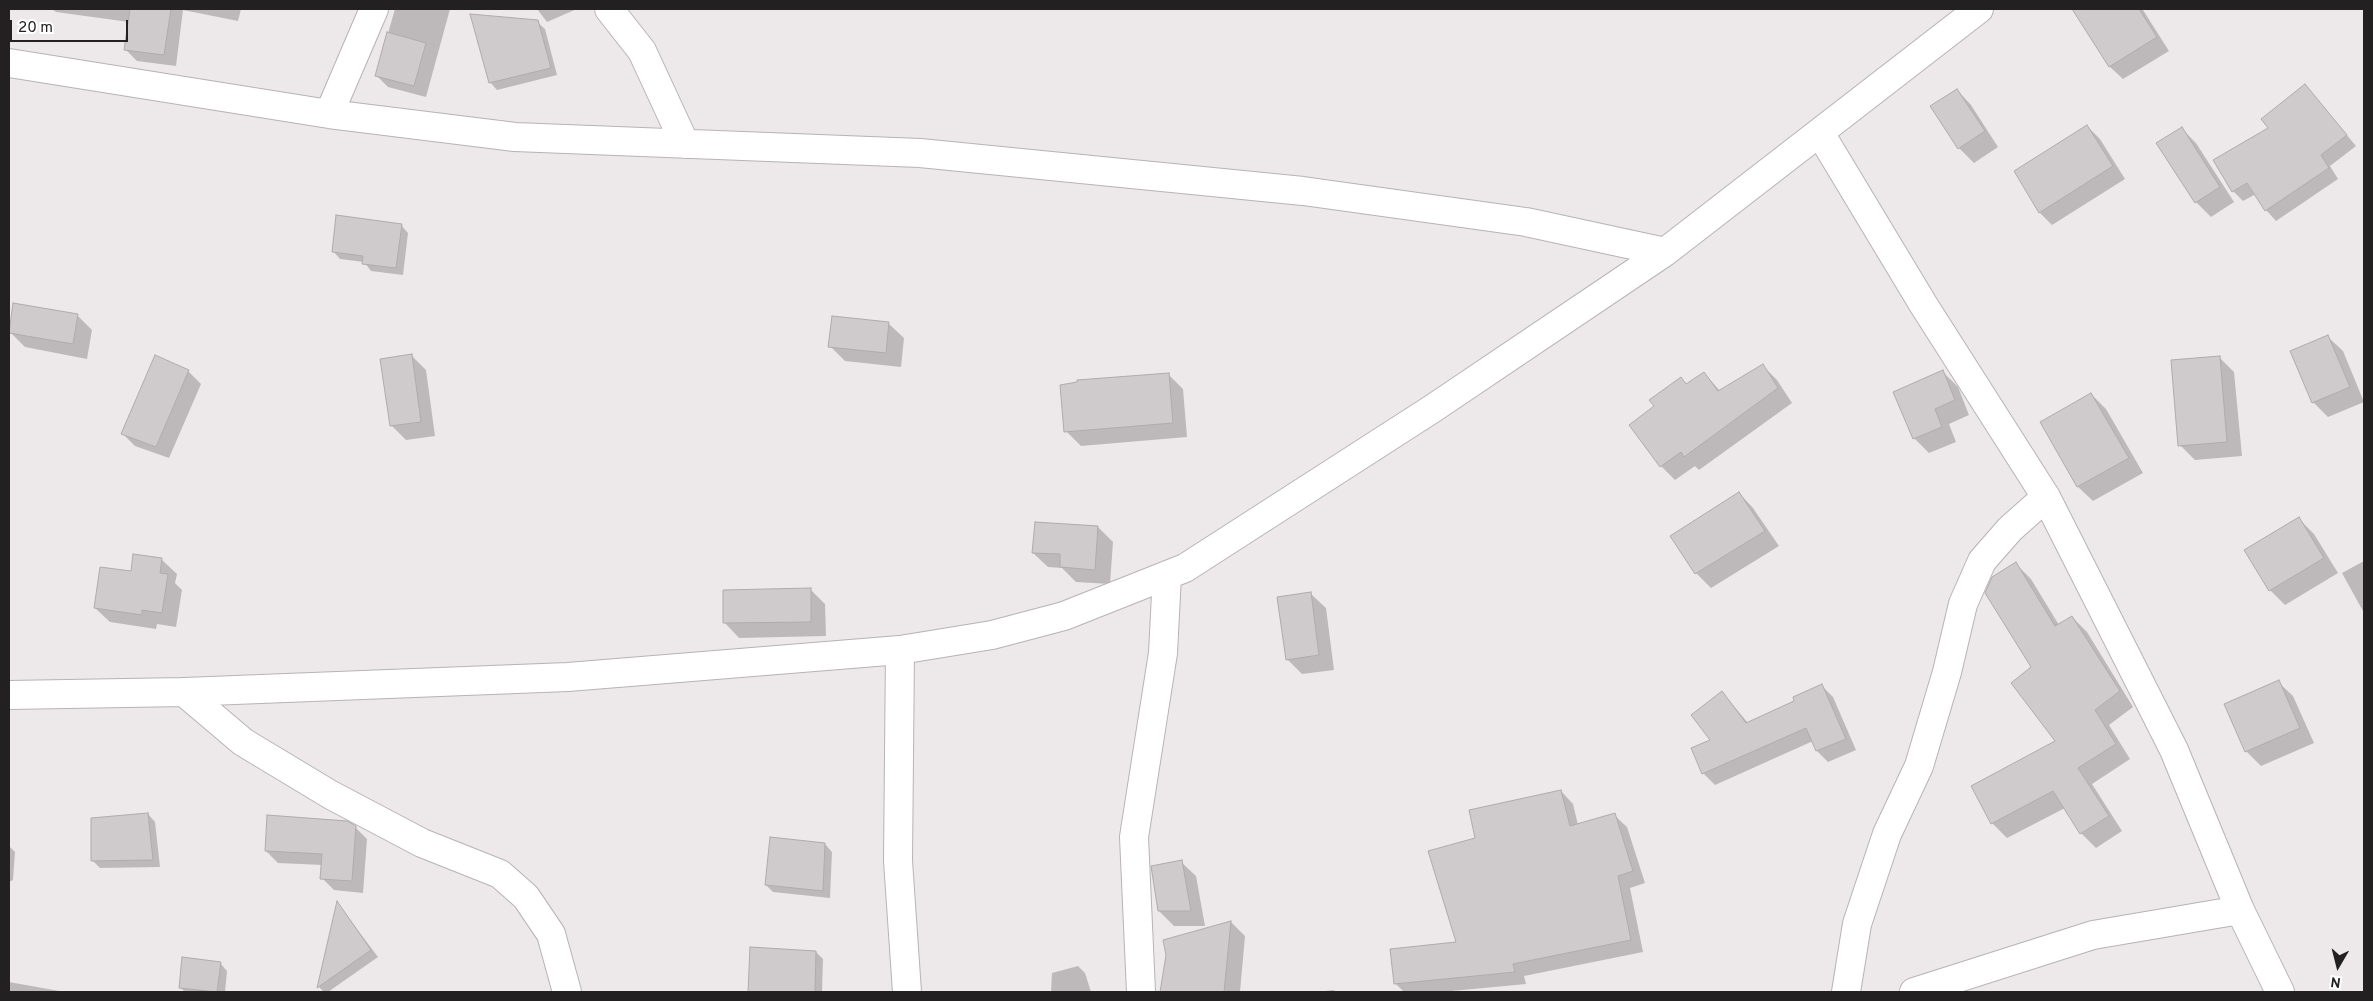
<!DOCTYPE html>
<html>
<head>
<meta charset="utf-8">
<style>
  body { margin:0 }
  #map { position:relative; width:2373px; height:1001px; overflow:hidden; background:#ede8e9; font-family:Overpass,sans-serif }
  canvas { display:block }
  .frame { position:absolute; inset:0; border:10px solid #222020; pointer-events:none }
  .north { position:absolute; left:2313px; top:941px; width:50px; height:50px; -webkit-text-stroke:4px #fff; paint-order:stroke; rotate:188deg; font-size:14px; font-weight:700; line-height:20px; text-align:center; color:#222020 }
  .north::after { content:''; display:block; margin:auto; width:18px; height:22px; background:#222020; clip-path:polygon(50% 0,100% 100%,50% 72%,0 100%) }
  .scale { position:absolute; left:10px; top:20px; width:118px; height:22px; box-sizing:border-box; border:2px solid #222020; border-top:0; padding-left:6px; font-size:15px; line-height:18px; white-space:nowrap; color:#222020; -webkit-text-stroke:4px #fff; paint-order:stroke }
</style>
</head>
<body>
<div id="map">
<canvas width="2373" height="1001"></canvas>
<div class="frame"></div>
<div class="north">N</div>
<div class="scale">20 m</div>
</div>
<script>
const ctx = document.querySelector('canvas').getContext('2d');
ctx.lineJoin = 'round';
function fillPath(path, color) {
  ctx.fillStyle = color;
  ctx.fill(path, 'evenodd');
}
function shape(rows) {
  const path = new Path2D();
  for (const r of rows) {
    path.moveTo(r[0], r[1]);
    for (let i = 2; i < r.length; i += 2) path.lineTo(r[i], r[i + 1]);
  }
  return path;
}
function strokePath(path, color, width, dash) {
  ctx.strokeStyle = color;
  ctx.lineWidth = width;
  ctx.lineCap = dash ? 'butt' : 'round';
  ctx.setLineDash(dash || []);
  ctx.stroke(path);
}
const shadow = shape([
  [52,9,241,9,238,21,183,10,176,66,137,61,125,49,129,22,56,12],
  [395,9,450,9,426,97,388,87,376,75],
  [537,9,577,9,547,22],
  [2073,9,2144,9,2143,10,2169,51,2123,79,2110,67],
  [537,22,545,29,557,75,497,90,490,82],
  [2305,85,2356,146,2330,166,2338,179,2276,221,2266,210,2256,194,2243,201,2233,191,2269,129],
  [1957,90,1971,105,1998,147,1974,163,1959,148],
  [2087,126,2100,139,2125,179,2052,225,2040,213],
  [2181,128,2196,143,2234,202,2211,217,2196,202],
  [401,225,408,233,403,275,371,271,364,262,340,259,333,251],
  [77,315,92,330,87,359,25,347,10,332],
  [889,324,904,338,901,367,845,361,830,346],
  [2328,337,2343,351,2364,402,2328,417,2313,402],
  [411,355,426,370,435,436,406,440,391,425],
  [2219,357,2234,372,2242,456,2195,460,2180,445],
  [1763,366,1777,380,1792,403,1699,470,1695,466,1675,480,1661,466,1656,406,1681,379,1687,385,1704,373,1720,391],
  [188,371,201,384,169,458,135,446,122,433],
  [1943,372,1958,387,1969,415,1949,424,1956,442,1929,453,1915,439,1895,393],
  [1168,374,1183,389,1187,437,1081,446,1066,431],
  [2091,394,2106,409,2143,473,2093,501,2078,487,2041,423],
  [1739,493,1753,508,1779,546,1711,588,1696,573],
  [2299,519,2314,534,2338,573,2285,605,2270,590,2246,551],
  [1098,527,1113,542,1110,584,1076,582,1062,568,1048,567,1033,553],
  [162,560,177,574,175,583,182,590,176,627,157,624,156,629,110,622,95,608,132,572],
  [2364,561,2364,613,2342,573],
  [2016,564,2031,579,2059,625,2072,617,2087,632,2133,707,2109,725,2130,759,2092,784,2122,831,2096,848,2081,833,2065,808,2007,838,1992,823,2057,742,2033,668],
  [810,589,825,604,826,636,739,638,725,623],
  [1311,594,1326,608,1334,670,1302,674,1287,659],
  [2278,682,2293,696,2314,743,2261,766,2246,751],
  [1822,686,1833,697,1856,750,1828,762,1817,751,1813,741,1715,785,1704,774,1692,749,1712,740,1722,692,1748,723,1796,701],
  [1561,791,1573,804,1578,825,1614,815,1627,827,1645,883,1630,888,1643,952,1524,976,1526,984,1441,992,1404,992,1395,983,1457,943,1477,839],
  [148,814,155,822,160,867,100,868,92,860],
  [355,827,367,839,363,893,334,890,322,878,323,865,278,863,266,851],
  [825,844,832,852,830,898,773,892,766,885],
  [9,846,15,852,13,880,9,882],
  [1181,862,1196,876,1205,926,1174,926,1159,911],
  [338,904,378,957,328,992,324,992,319,987],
  [1231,922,1245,936,1240,992,1162,992,1167,955,1165,941],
  [751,948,816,952,823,959,822,992,750,992],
  [220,963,227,971,225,992,185,992,180,987],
  [1078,966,1085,973,1091,992,1051,992,1052,973],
  [9,982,65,992,9,992],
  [1334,990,1336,992,1315,992]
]);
const building = shape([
  [130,9,171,9,164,55,124,50,130,9],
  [2072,9,2139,9,2157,37,2109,67,2072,9],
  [470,14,538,20,551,68,489,83,470,14],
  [387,32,426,43,414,86,375,76,387,32],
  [2305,84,2347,135,2321,155,2329,168,2265,211,2247,183,2232,192,2213,160,2268,128,2261,119,2305,84],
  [1957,89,1985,131,1958,149,1930,106,1957,89],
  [2087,125,2113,166,2039,213,2014,171,2087,125],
  [2182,127,2220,187,2195,203,2156,143,2182,127],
  [336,215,402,224,396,268,362,264,363,256,332,252,336,215],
  [13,303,78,314,73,344,9,333,13,303],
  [832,316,889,322,886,353,828,347,832,316],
  [2328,335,2350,387,2312,403,2290,351,2328,335],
  [412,354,421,422,390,426,380,359,412,354],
  [155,355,189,370,156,447,121,434,155,355],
  [2220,356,2227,442,2178,446,2171,360,2220,356],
  [1763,364,1778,388,1684,457,1681,452,1660,467,1629,425,1654,406,1649,400,1681,377,1686,384,1704,372,1718,391,1763,364],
  [1943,370,1955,400,1935,409,1942,427,1913,439,1893,392,1943,370],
  [1169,373,1173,423,1064,432,1060,385,1077,382,1077,380,1169,373],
  [2091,393,2129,458,2077,487,2040,422,2091,393],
  [1739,492,1765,531,1695,574,1670,536,1739,492],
  [2299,517,2324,558,2269,591,2244,550,2299,517],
  [1035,522,1098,526,1095,570,1060,567,1060,554,1032,553,1035,522],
  [133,554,162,558,160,573,168,574,162,613,142,610,142,615,94,608,100,567,131,571,133,554],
  [2016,562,2055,626,2072,616,2120,691,2095,710,2116,744,2078,768,2109,816,2080,834,2053,791,1991,824,1971,786,2055,741,2011,683,2031,667,1985,593,1992,577,2016,562],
  [811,588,811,622,723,623,723,590,811,588],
  [1311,592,1319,655,1286,660,1277,597,1311,592],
  [2279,680,2300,728,2245,752,2224,704,2279,680],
  [1822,684,1846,739,1816,751,1806,728,1702,774,1691,748,1710,740,1691,715,1722,691,1746,723,1794,701,1793,697,1822,684],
  [1561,790,1570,826,1615,813,1633,871,1618,876,1631,940,1513,964,1515,972,1394,984,1390,949,1456,942,1428,851,1475,838,1469,810,1561,790],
  [148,813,153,860,91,861,91,818,148,813],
  [267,815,347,821,356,826,352,881,320,879,322,854,265,851,267,815],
  [770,837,825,843,823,891,765,885,770,837],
  [1182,860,1191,911,1158,911,1151,866,1182,860],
  [337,901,371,950,317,988,337,901],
  [1231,921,1224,992,1160,992,1166,955,1163,940,1231,921],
  [750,947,816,951,815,992,748,992,750,947],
  [182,957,221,962,217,992,179,988,182,957]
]);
const street = shape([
  [609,9,642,51,685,144],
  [9,63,329,114,515,137,920,153,1303,191,1526,222,1665,252],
  [329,114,374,9],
  [1820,133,1923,304,2046,497,2174,750,2240,910,2280,992],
  [900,650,898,861,907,992],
  [184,692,243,742,331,795,422,843,500,874,526,897,551,934,567,992],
  [9,695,184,692,568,677,900,650,992,635,1064,616,1185,568,1432,409,1665,252,1979,9],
  [1141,992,1134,837,1163,653,1167,575],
  [1846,992,1857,924,1887,834,1919,766,1947,672,1963,604,1982,561,2010,529,2046,497],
  [1914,992,2093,935,2240,910]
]);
fillPath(shadow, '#0003');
fillPath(building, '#cfcacb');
strokePath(building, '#afaaab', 1);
strokePath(street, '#b8b3b4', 30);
strokePath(street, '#fff', 28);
</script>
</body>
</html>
